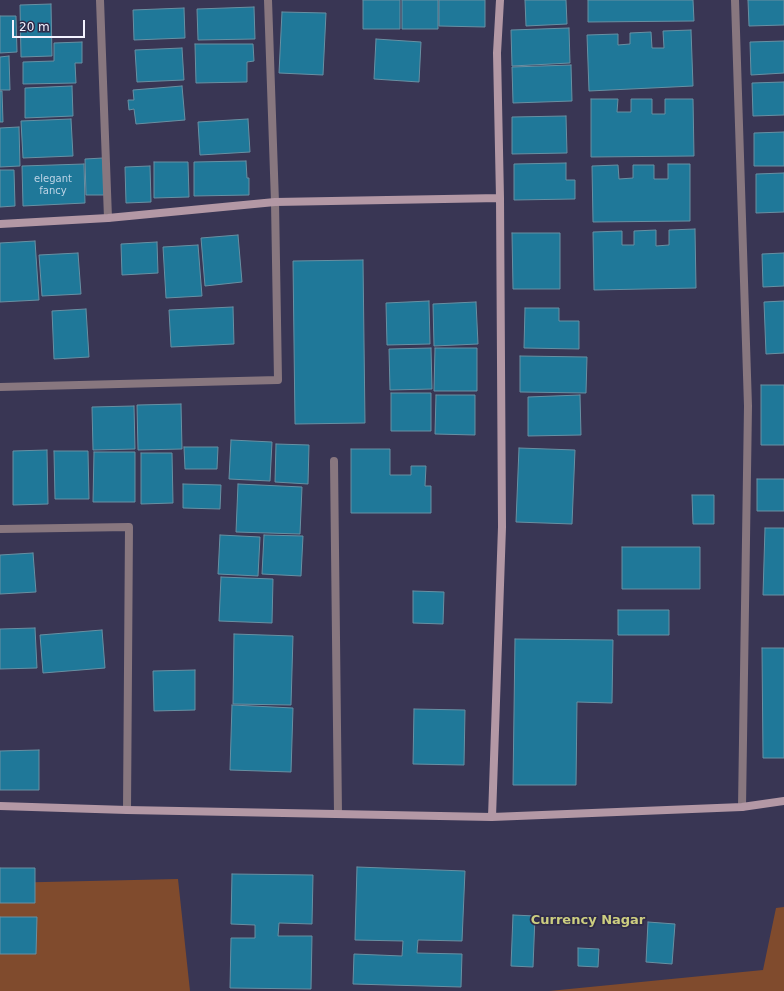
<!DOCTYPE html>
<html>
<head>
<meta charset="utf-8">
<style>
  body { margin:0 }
  #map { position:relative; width:784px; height:991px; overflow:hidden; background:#393654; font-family:"DejaVu Sans",sans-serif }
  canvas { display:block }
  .scale { position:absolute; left:12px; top:20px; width:73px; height:18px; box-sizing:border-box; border:2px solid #f3f3ff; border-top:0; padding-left:5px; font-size:12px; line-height:14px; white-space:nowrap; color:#f3f3ff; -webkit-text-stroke:3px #2f2b49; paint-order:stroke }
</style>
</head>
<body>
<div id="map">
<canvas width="784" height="991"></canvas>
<div class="scale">20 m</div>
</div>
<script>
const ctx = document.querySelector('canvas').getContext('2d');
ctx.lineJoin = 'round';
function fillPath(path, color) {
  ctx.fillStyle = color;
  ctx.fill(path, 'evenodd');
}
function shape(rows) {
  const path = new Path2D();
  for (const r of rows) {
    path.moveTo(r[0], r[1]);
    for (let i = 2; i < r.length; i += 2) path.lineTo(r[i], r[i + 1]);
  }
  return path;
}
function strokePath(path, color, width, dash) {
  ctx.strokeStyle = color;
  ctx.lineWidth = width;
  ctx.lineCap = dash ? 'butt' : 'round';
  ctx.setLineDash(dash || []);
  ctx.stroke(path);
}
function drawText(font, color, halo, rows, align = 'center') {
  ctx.font = font + ' "DejaVu Sans",sans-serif';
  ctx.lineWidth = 3.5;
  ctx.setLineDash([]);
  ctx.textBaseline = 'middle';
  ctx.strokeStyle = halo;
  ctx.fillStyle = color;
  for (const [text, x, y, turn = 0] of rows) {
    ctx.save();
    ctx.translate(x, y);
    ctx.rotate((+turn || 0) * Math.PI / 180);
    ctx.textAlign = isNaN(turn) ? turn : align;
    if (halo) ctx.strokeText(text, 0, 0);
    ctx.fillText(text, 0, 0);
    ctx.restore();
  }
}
const green = shape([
  [178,879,190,991,0,991,0,883],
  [784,907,784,991,549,991,763,970,776,908]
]);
const building = shape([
  [363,0,400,0,400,29,363,29,363,0],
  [402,0,438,0,438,29,402,29,402,0],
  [439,0,485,0,485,27,439,26,439,0],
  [525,0,566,0,567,24,526,26,525,0],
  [588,0,693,0,694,21,588,22,588,0],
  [748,0,784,0,784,25,749,26,748,0],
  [51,4,52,56,21,57,20,5,51,4],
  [254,7,255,39,198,40,197,9,254,7],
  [184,8,185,38,134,40,133,10,184,8],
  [282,12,326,13,323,75,279,73,282,12],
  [0,16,16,16,17,52,0,53,0,16],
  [569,28,570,63,512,66,511,30,569,28],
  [691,30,693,86,589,91,587,35,618,34,618,45,630,44,630,33,651,32,652,48,664,48,663,31,691,30],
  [376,39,421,42,419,82,374,79,376,39],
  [784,41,784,73,751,75,750,42,784,41],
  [82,42,82,63,75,63,76,83,23,84,23,62,54,61,54,43,82,42],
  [195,44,253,44,254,61,247,62,247,82,196,83,195,44],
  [182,48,184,80,137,82,135,50,182,48],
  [9,56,10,90,0,90,0,57,9,56],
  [571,65,572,101,513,103,512,67,571,65],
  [784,82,784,115,753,116,752,83,784,82],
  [72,86,73,116,25,118,25,88,72,86],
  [182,86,185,120,136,124,134,109,129,110,128,100,134,100,133,90,182,86],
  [0,91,2,91,3,122,0,122,0,91],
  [591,99,618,99,617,112,631,112,631,99,652,99,652,114,665,114,665,99,693,99,694,156,591,157,591,99],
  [566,116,567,153,512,154,512,117,566,116],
  [71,119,73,156,23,158,21,121,71,119],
  [248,119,250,152,200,155,198,122,248,119],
  [19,127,20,166,0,167,0,128,19,127],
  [784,132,784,166,754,166,754,133,784,132],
  [103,158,104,195,86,195,85,159,103,158],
  [246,161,247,178,249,178,249,195,194,196,194,162,246,161],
  [154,162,188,162,189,197,154,198,154,162],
  [566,163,566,180,575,180,575,199,514,200,514,164,566,163],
  [84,164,85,203,23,206,22,166,84,164],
  [668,164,690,164,690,221,593,222,592,166,618,165,619,179,633,178,633,165,654,165,654,179,668,179,668,164],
  [150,166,151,202,126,203,125,167,150,166],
  [0,170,14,170,15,206,0,207,0,170],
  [784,173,784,212,756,213,756,174,784,173],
  [695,229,696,288,594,290,593,232,622,231,622,245,634,245,634,231,656,230,656,246,669,245,669,230,695,229],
  [512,233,560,233,560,289,513,289,512,233],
  [238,235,242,282,205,286,201,238,238,235],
  [35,241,39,300,0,302,0,243,35,241],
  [157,242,158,273,122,275,121,244,157,242],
  [198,245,202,296,166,298,163,247,198,245],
  [78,253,81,294,42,296,39,255,78,253],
  [784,253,784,286,763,287,762,254,784,253],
  [363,260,365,423,295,424,293,261,363,260],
  [429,301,430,344,387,345,386,303,429,301],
  [784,301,784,353,766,354,764,302,784,301],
  [476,302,478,344,434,346,433,304,476,302],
  [233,307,234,344,171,347,169,310,233,307],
  [525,308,559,308,559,321,579,321,579,349,524,348,525,308],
  [86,309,89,357,54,359,52,311,86,309],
  [431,348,432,389,390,390,389,349,431,348],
  [435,348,477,348,477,391,434,391,435,348],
  [520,356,587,357,586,393,520,392,520,356],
  [761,385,784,385,784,445,761,445,761,385],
  [391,393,431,393,431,431,391,431,391,393],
  [436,395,475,395,475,435,435,434,436,395],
  [580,395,581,435,528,436,528,397,580,395],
  [181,404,182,449,138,450,137,405,181,404],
  [134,406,135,449,93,450,92,407,134,406],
  [231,440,272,442,270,481,229,479,231,440],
  [276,444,309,445,308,484,275,482,276,444],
  [184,447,218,447,217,469,185,469,184,447],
  [519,448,575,450,572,524,516,522,519,448],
  [351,449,390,449,390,475,411,475,411,466,426,466,425,486,431,486,431,513,351,513,351,449],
  [47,450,48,504,13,505,13,451,47,450],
  [54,451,88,451,89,499,55,499,54,451],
  [94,452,135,452,135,502,93,502,94,452],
  [141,453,172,453,173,503,141,504,141,453],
  [757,479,784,479,784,511,757,511,757,479],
  [183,484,221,485,220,509,183,508,183,484],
  [238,484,302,487,300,534,236,532,238,484],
  [692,495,714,495,714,524,693,524,692,495],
  [765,528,784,528,784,595,763,595,765,528],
  [220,535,260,537,258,576,218,574,220,535],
  [264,535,303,536,301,576,262,574,264,535],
  [622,547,700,547,700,589,622,589,622,547],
  [33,553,36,592,0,594,0,555,33,553],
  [221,577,273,579,272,623,219,621,221,577],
  [413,591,444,592,443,624,413,623,413,591],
  [618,610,669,610,669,635,618,635,618,610],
  [35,628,37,668,0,669,0,629,35,628],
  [102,630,105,668,43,673,40,635,102,630],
  [234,634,293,636,291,705,233,704,234,634],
  [515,639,613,640,612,703,577,702,576,785,513,785,515,639],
  [762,648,784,648,784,758,763,758,762,648],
  [195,670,195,710,154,711,153,671,195,670],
  [232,705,293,708,291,772,230,770,232,705],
  [414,709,465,710,464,765,413,764,414,709],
  [39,750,39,790,0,790,0,751,39,750],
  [357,867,465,871,462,941,418,940,417,953,462,954,461,987,353,984,354,954,402,956,403,941,355,940,357,867],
  [0,868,35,868,35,903,0,903,0,868],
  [232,874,313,875,312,924,279,923,278,936,312,936,311,989,230,988,231,938,255,938,255,925,231,924,232,874],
  [513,915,535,916,533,967,511,966,513,915],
  [0,917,37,917,36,954,0,954,0,917],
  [648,922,675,924,672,964,646,962,648,922],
  [578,948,599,949,598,967,578,966,578,948]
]);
const street = shape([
  [100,0,108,218],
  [735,0,748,406,742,807],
  [0,387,278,380,275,202,268,0],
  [334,461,338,814],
  [0,529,129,527,127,810]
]);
const secondary = shape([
  [0,224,108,218,275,202,500,198],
  [0,806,127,810,492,817,742,807,784,801],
  [492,817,502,527,500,198,497,53,500,0]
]);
const numberNames = [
  ["elegant",53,179],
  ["fancy",53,191]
];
const neighbourhoodNames = [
  ["Currency Nagar",588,921]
];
fillPath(green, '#804b2d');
fillPath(building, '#1f7899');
strokePath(building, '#6890a3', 1);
strokePath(street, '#88777f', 8);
strokePath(secondary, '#b398a5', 8);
drawText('10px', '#bed4e6', null, numberNames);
drawText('bold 13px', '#cdce80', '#2f2b49', neighbourhoodNames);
</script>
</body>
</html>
